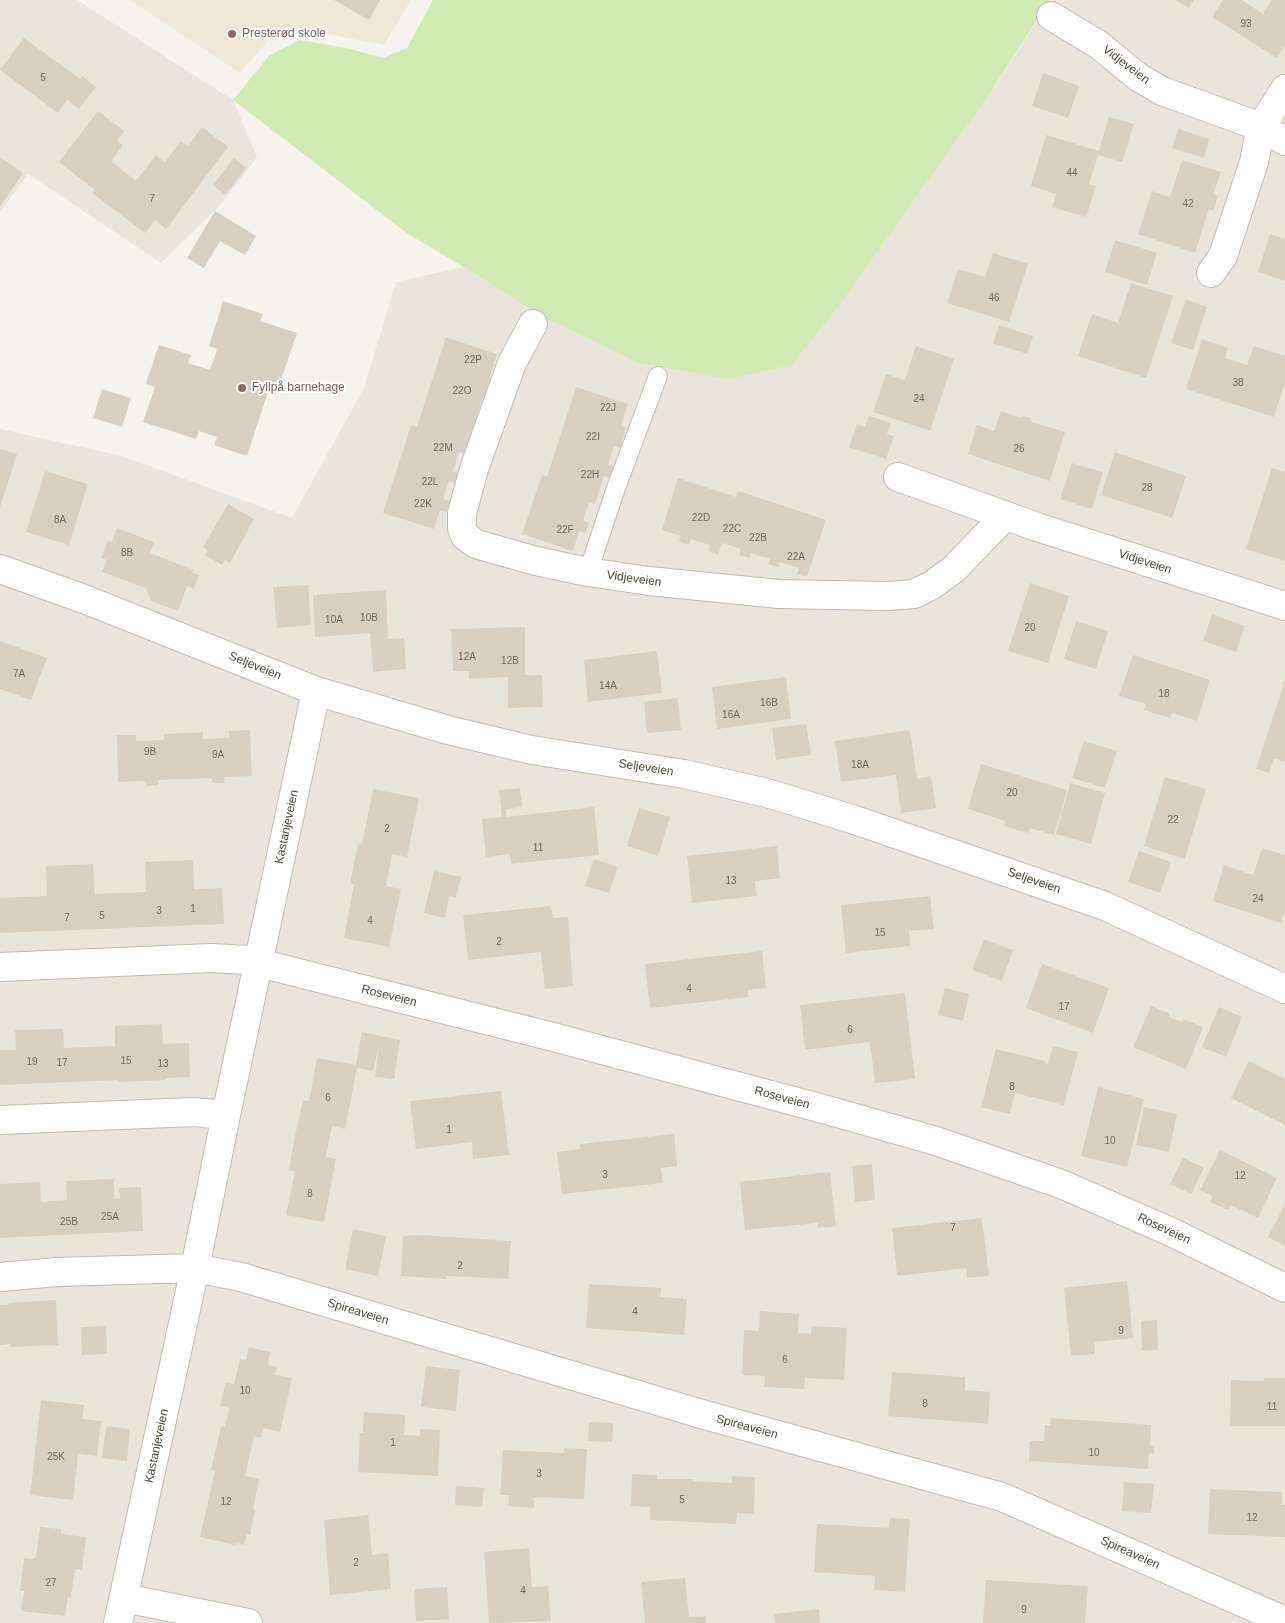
<!DOCTYPE html>
<html>
<head>
<meta charset="utf-8">
<style>
  body { margin:0 }
  canvas { display:block; background:#f6f3ec }
</style>
</head>
<body>
<canvas width="1285" height="1623"></canvas>
<script>
const ctx = document.querySelector('canvas').getContext('2d');
ctx.lineJoin = 'round';
function fillPath(path, color) {
  ctx.fillStyle = color;
  ctx.fill(path, 'evenodd');
}
function shape(rows) {
  const path = new Path2D();
  for (const r of rows) {
    path.moveTo(r[0], r[1]);
    for (let i = 2; i < r.length; i += 2) path.lineTo(r[i], r[i + 1]);
  }
  return path;
}
function strokePath(path, color, width, dash) {
  ctx.strokeStyle = color;
  ctx.lineWidth = width;
  ctx.lineCap = dash ? 'butt' : 'round';
  ctx.setLineDash(dash || []);
  ctx.stroke(path);
}
function drawText(font, color, halo, rows, align = 'center') {
  ctx.font = font + ' Helvetica,sans-serif';
  ctx.lineWidth = 4;
  ctx.setLineDash([]);
  ctx.textBaseline = 'middle';
  ctx.strokeStyle = halo;
  ctx.fillStyle = color;
  for (const [text, x, y, turn = 0] of rows) {
    ctx.save();
    ctx.translate(x, y);
    ctx.rotate((+turn || 0) * Math.PI / 180);
    ctx.textAlign = isNaN(turn) ? turn : align;
    if (halo) ctx.strokeText(text, 0, 0);
    ctx.fillText(text, 0, 0);
    ctx.restore();
  }
}
const residential = shape([
  [0,0,77,0,233,100,257,157,222,203,161,263,28,174,0,212],
  [1052,0,1285,0,1285,1623,0,1623,0,429,122,456,292,518,364,388,396,282,464,267,541,316,792,365,839,306,983,103]
]);
const education = shape([
  [130,0,411,0,384,45,296,28,268,41,240,73]
]);
const green = shape([
  [433,0,1050,0,983,103,839,306,792,365,728,379,640,363,541,316,464,267,408,234,233,100,269,56,299,40,347,48,383,58,407,48]
]);
const building = shape([
  [334,0,380,0,369,20],
  [1175,0,1194,0,1189,8],
  [1223,0,1242,0,1263,14,1272,0,1285,0,1285,45,1277,58,1212,17],
  [24,38,80,79,82,76,96,87,79,109,67,100,58,113,0,70],
  [1043,73,1079,86,1068,118,1032,106],
  [98,111,124,131,117,141,123,145,111,161,136,181,156,155,165,162,181,141,188,146,202,127,228,147,166,229,155,220,145,233,92,193,95,190,59,162],
  [1109,117,1134,124,1122,162,1098,155,1089,184,1096,186,1086,217,1052,207,1056,194,1031,186,1046,135,1099,151],
  [1178,129,1209,139,1204,158,1172,148],
  [0,157,23,173,0,207],
  [234,158,246,168,225,195,213,185],
  [1182,160,1221,172,1213,194,1218,196,1213,211,1209,209,1195,253,1138,234,1152,191,1170,197],
  [215,211,256,236,245,255,220,241,204,268,187,258],
  [1270,234,1285,239,1285,281,1258,272],
  [1115,240,1157,253,1147,285,1105,272],
  [993,253,1028,264,1009,322,947,303,958,269,985,277],
  [1131,283,1173,296,1146,378,1078,356,1092,314,1118,323],
  [1186,299,1207,307,1193,350,1171,343],
  [223,301,263,314,260,321,297,333,279,386,271,383,247,456,214,445,217,437,199,431,196,439,143,422,155,387,146,384,159,345,191,355,188,363,210,370,217,349,209,346],
  [999,325,1033,336,1027,354,993,343],
  [446,337,497,354,490,376,496,378,489,398,483,396,477,415,484,417,480,427,474,425,464,454,459,452,453,471,459,473,456,483,449,481,443,499,450,501,446,512,440,510,434,529,383,513,411,425,417,427],
  [1202,339,1228,348,1225,358,1247,365,1254,346,1285,356,1285,382,1274,417,1186,389],
  [916,346,954,359,930,431,873,412,886,374,905,380],
  [576,387,628,404,621,426,626,428,620,448,614,446,608,465,614,467,610,478,604,476,595,504,589,503,583,521,589,523,586,533,579,531,573,551,522,534,542,475,547,477],
  [102,389,131,398,122,427,93,418],
  [1001,411,1020,418,1024,416,1030,418,1032,422,1065,432,1050,481,968,454,977,425,994,431],
  [869,416,891,423,887,434,894,436,886,459,849,447,857,424,865,427],
  [0,449,17,454,0,507],
  [1115,452,1186,476,1172,518,1101,495],
  [1072,463,1103,472,1092,509,1060,499],
  [1272,468,1285,472,1285,561,1246,549],
  [45,471,88,484,69,545,26,532],
  [678,478,736,497,738,491,826,520,807,577,797,574,799,568,780,562,778,567,768,564,770,559,751,553,749,558,739,555,741,549,722,543,718,555,708,551,710,545,691,539,689,545,679,541,681,536,662,530],
  [228,504,254,519,230,563,225,560,222,565,205,555,208,550,203,547],
  [117,528,154,542,150,553,194,570,192,573,199,575,194,589,187,586,178,611,151,601,146,588,102,572,107,560,101,558,108,541,112,542],
  [1030,583,1069,596,1048,663,1008,651],
  [308,585,311,625,277,628,273,587],
  [386,590,388,639,404,638,406,669,373,672,370,633,315,637,313,595],
  [1212,614,1245,626,1236,652,1203,641],
  [1076,621,1108,631,1096,669,1064,659],
  [525,627,525,675,542,675,543,707,508,708,508,677,469,679,469,671,453,671,451,629],
  [0,641,47,658,31,700,0,689],
  [657,651,662,693,588,702,584,660],
  [1133,655,1210,680,1197,721,1172,713,1170,718,1144,710,1146,704,1119,696],
  [786,677,791,719,717,729,712,687],
  [1285,680,1285,762,1274,758,1269,773,1256,769],
  [678,698,681,730,647,733,644,702],
  [806,724,811,755,776,760,772,728],
  [250,730,252,776,224,777,225,783,212,783,212,778,158,780,158,785,146,786,146,781,118,782,117,735,136,735,136,741,164,740,164,734,203,732,203,739,229,738,229,731],
  [910,730,917,779,931,776,936,808,901,813,896,775,841,782,835,741],
  [1084,741,1117,751,1105,788,1072,778],
  [981,764,1067,790,1054,835,1030,828,1028,833,1004,826,1005,821,968,809],
  [1165,777,1206,789,1185,859,1144,846],
  [1070,783,1105,793,1091,844,1056,834],
  [520,788,522,807,506,809,506,817,594,807,599,855,511,864,510,854,486,857,482,819,502,817,499,790],
  [373,789,419,798,407,857,392,854,386,886,401,889,389,947,344,938,354,884,350,883,358,843,362,844],
  [639,808,670,817,658,856,627,846],
  [777,846,780,878,755,881,757,896,692,903,687,856],
  [1262,848,1285,855,1285,910,1281,923,1213,901,1224,865,1253,875],
  [1139,851,1171,862,1160,893,1128,882],
  [594,859,618,867,609,893,585,886],
  [193,860,194,889,222,888,224,924,0,933,0,898,47,896,46,866,93,864,95,894,146,892,145,862],
  [434,871,461,877,456,898,449,896,445,918,424,913],
  [930,896,934,929,909,931,910,946,846,953,841,905],
  [551,906,553,918,568,917,573,986,545,989,541,952,468,960,463,915],
  [984,939,1013,950,1002,981,972,970],
  [762,951,766,988,748,990,748,997,650,1008,645,964],
  [1042,964,1109,988,1093,1033,1026,1008],
  [945,988,969,994,963,1021,938,1015],
  [905,993,915,1079,875,1083,870,1042,805,1050,800,1005],
  [1151,1006,1170,1014,1169,1017,1182,1022,1183,1019,1203,1027,1186,1069,1133,1047],
  [1219,1007,1242,1017,1226,1057,1202,1047],
  [162,1024,163,1044,189,1043,190,1077,165,1078,165,1080,117,1082,117,1080,0,1085,0,1050,16,1050,15,1030,63,1029,64,1048,115,1046,115,1026],
  [362,1032,400,1040,394,1079,375,1077,379,1045,373,1071,357,1068,345,1129,332,1126,326,1157,336,1159,324,1222,286,1215,295,1171,289,1170,295,1136,303,1100,309,1101,317,1058,356,1065],
  [1053,1046,1078,1052,1064,1105,1015,1093,1010,1114,981,1107,996,1049,1045,1061,1044,1063,1048,1064],
  [1249,1061,1285,1079,1285,1125,1231,1098],
  [1098,1087,1144,1099,1127,1167,1081,1156],
  [501,1091,509,1155,473,1159,472,1142,416,1149,410,1101],
  [1144,1107,1177,1114,1169,1152,1136,1145],
  [674,1134,677,1166,661,1168,663,1183,562,1194,557,1152,580,1149,580,1144],
  [1220,1150,1277,1178,1258,1218,1231,1205,1228,1210,1210,1202,1213,1196,1200,1190],
  [1183,1158,1204,1168,1191,1194,1170,1184],
  [872,1164,875,1200,855,1202,852,1166],
  [830,1172,836,1226,818,1228,818,1223,745,1230,740,1182],
  [114,1179,114,1199,120,1198,119,1188,141,1187,143,1231,0,1238,0,1184,40,1182,41,1202,67,1200,66,1181],
  [1285,1204,1285,1246,1268,1237],
  [982,1218,989,1276,967,1278,966,1268,897,1276,892,1228],
  [353,1229,386,1236,378,1276,345,1269],
  [420,1235,511,1241,508,1279,446,1276,446,1279,401,1276,403,1236],
  [1127,1281,1133,1338,1094,1342,1095,1354,1071,1356,1064,1288],
  [589,1284,661,1288,660,1297,687,1299,684,1335,586,1328],
  [56,1300,58,1345,11,1347,11,1344,0,1345,0,1305,8,1305,9,1303],
  [760,1311,799,1314,798,1333,811,1334,812,1326,847,1328,844,1380,805,1378,804,1389,764,1387,765,1376,742,1375,744,1330,759,1331],
  [1157,1320,1158,1350,1142,1351,1141,1321],
  [106,1326,107,1354,82,1355,81,1327],
  [249,1347,270,1352,268,1365,277,1367,275,1375,292,1378,280,1432,263,1428,261,1438,254,1436,245,1476,259,1479,253,1509,255,1510,250,1535,247,1534,244,1545,236,1543,236,1545,200,1537,215,1471,211,1470,221,1426,225,1427,229,1408,220,1406,226,1382,234,1384,240,1359,246,1360],
  [426,1366,460,1370,456,1411,421,1407],
  [892,1372,965,1377,965,1390,990,1392,988,1424,888,1416],
  [1264,1378,1285,1378,1285,1426,1230,1426,1231,1380,1264,1381],
  [41,1400,84,1405,82,1419,101,1421,97,1456,78,1454,73,1500,30,1495],
  [364,1412,405,1415,404,1435,420,1436,420,1429,440,1430,438,1476,358,1472,360,1433,363,1433],
  [1051,1418,1151,1425,1150,1446,1154,1446,1154,1454,1149,1453,1148,1469,1029,1461,1030,1441,1044,1441,1045,1425,1050,1425],
  [589,1422,613,1423,612,1442,588,1441],
  [106,1426,130,1429,127,1461,102,1458],
  [564,1448,587,1449,584,1499,534,1497,534,1508,508,1506,509,1495,500,1495,503,1450,564,1453],
  [632,1474,657,1475,657,1479,693,1479,693,1481,732,1483,732,1476,755,1477,754,1514,737,1513,736,1524,650,1520,650,1507,631,1506],
  [1124,1482,1154,1484,1151,1513,1122,1511],
  [456,1486,484,1488,482,1507,455,1505],
  [1210,1489,1282,1492,1282,1505,1285,1505,1285,1537,1208,1534],
  [368,1515,372,1555,388,1553,391,1589,330,1595,324,1520],
  [890,1518,910,1519,905,1592,874,1590,875,1576,814,1572,817,1524,889,1528],
  [40,1527,61,1529,61,1534,86,1537,82,1570,75,1569,71,1598,68,1597,65,1616,21,1611,24,1591,20,1591,24,1558,32,1559,36,1557],
  [529,1548,532,1587,548,1586,551,1621,489,1623,484,1552],
  [685,1578,689,1617,706,1616,706,1623,645,1623,641,1582],
  [986,1580,1088,1586,1085,1623,983,1623],
  [447,1587,449,1619,416,1621,414,1589],
  [819,1609,820,1623,775,1623,774,1614]
]);
const service = shape([
  [588,572,616,488,658,376]
]);
const minor = shape([
  [1051,16,1099,45,1138,77,1162,91,1261,127,1285,141],
  [1211,273,1223,256,1254,162,1261,127,1285,89],
  [533,324,512,363,474,469,462,513,462,528,465,536,476,544,536,561,588,572,649,581,779,594,887,596,914,594,932,585,954,569,1005,516],
  [898,477,1037,527,1285,606],
  [0,569,84,599,316,691,448,730,532,750,684,774,767,793,852,819,1105,906,1285,989],
  [0,967,212,958,247,960,557,1038,827,1110,936,1141,1061,1184,1169,1231,1285,1288],
  [0,1120,193,1112,226,1115],
  [0,1277,57,1272,195,1268,241,1277,705,1415,1002,1497,1285,1621],
  [124,1598,248,1623],
  [118,1623,195,1268,226,1115,316,691]
]);
const markers = [
  [232,34,5,"#8d6e63"],
  [242,388,5,"#8d6e63"]
];
const numberNames = [
  ["93",1246,24],
  ["5",43,78],
  ["44",1072,173],
  ["7",152,199],
  ["42",1188,204],
  ["46",994,298],
  ["22P",473,360],
  ["38",1238,383],
  ["22O",462,391],
  ["24",919,399],
  ["22J",608,408],
  ["22I",593,437],
  ["22M",443,448],
  ["26",1019,449],
  ["22H",590,475],
  ["22L",430,482],
  ["28",1147,488],
  ["22K",423,504],
  ["22D",701,518],
  ["8A",60,520],
  ["22C",732,529],
  ["22F",565,530],
  ["22B",758,538],
  ["8B",127,553],
  ["22A",796,557],
  ["10B",369,618],
  ["10A",334,620],
  ["20",1030,628],
  ["12A",467,657],
  ["12B",510,661],
  ["7A",19,674],
  ["14A",608,686],
  ["18",1164,694],
  ["16B",769,703],
  ["16A",731,715],
  ["9B",150,752],
  ["9A",218,755],
  ["18A",860,765],
  ["20",1012,793],
  ["22",1173,820],
  ["2",387,829],
  ["11",538,848],
  ["13",731,881],
  ["24",1258,899],
  ["1",193,909],
  ["3",159,911],
  ["5",102,916],
  ["7",67,918],
  ["4",370,921],
  ["15",880,933],
  ["2",499,942],
  ["4",689,989],
  ["17",1064,1007],
  ["6",850,1030],
  ["15",126,1061],
  ["19",32,1062],
  ["17",62,1063],
  ["13",163,1064],
  ["8",1012,1087],
  ["6",328,1098],
  ["1",449,1130],
  ["10",1110,1141],
  ["3",605,1175],
  ["12",1240,1176],
  ["8",310,1194],
  ["25A",110,1217],
  ["25B",69,1222],
  ["7",953,1228],
  ["2",460,1266],
  ["4",635,1312],
  ["9",1121,1331],
  ["6",785,1360],
  ["10",245,1391],
  ["8",925,1404],
  ["11",1272,1407],
  ["1",393,1443],
  ["10",1094,1453],
  ["25K",56,1457],
  ["3",539,1474],
  ["5",682,1500],
  ["12",226,1502],
  ["12",1252,1518],
  ["2",356,1563],
  ["27",51,1583],
  ["4",523,1591],
  ["9",1024,1610]
];
const educationNames = [
  ["Presterød skole",242,34],
  ["Fyllpå barnehage",252,388]
];
const streetNames = [
  ["Vidjeveien",1126,65,37],
  ["Vidjeveien",1145,562,18],
  ["Vidjeveien",634,579,8],
  ["Seljeveien",255,666,22],
  ["Seljeveien",646,768,9],
  ["Kastanjeveien",287,827,-78],
  ["Seljeveien",1034,881,19],
  ["Roseveien",389,996,14],
  ["Roseveien",782,1098,15],
  ["Roseveien",1164,1229,25],
  ["Spireaveien",358,1312,17],
  ["Spireaveien",747,1427,15],
  ["Kastanjeveien",157,1446,-78],
  ["Spireaveien",1130,1553,24]
];
fillPath(residential, '#eae5da');
fillPath(education, '#efe8d6');
fillPath(green, '#d2eab5');
fillPath(building, '#d8cfc1');
strokePath(service, '#c2bbae', 20);
strokePath(minor, '#c2bbae', 30);
strokePath(service, '#fff', 18);
strokePath(minor, '#fff', 28);
for (const [x, y, r, color] of markers) {
  const dot = new Path2D();
  dot.arc(x, y, r, 0, 2 * Math.PI);
  ctx.fillStyle = color;
  ctx.fill(dot);
  strokePath(dot, '#fff', 2);
}
drawText('10px', '#6e675b', null, numberNames);
drawText('12px', '#785e54', '#fff', educationNames, 'left');
drawText('12px', '#4b4439', '#fff', streetNames);
</script>
</body>
</html>
